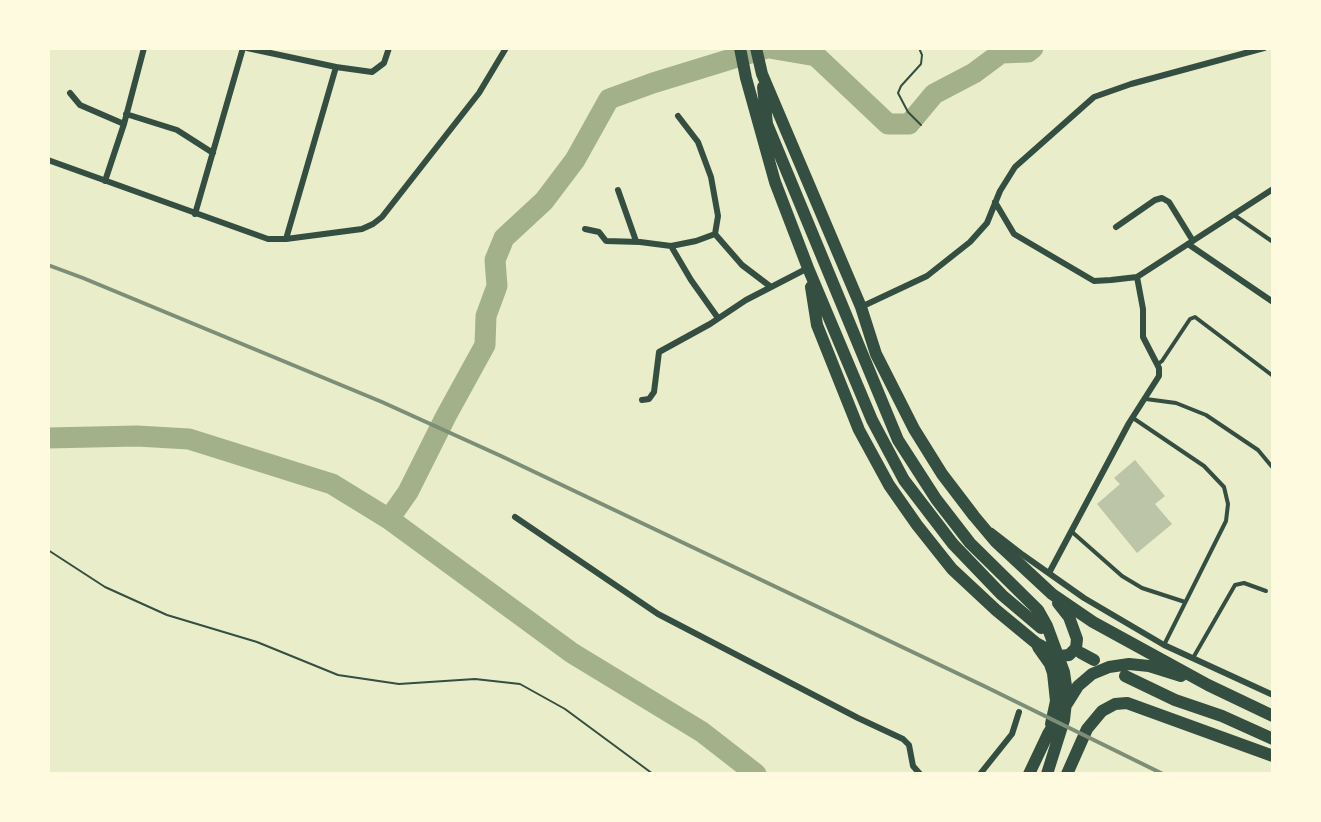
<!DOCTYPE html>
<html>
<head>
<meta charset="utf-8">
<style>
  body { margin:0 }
  #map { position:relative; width:1321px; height:822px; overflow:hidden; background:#e9edc9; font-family:Roboto,sans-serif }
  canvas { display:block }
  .frame { position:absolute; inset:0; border:50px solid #fefae0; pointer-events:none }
</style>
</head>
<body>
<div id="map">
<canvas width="1321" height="822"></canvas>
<div class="frame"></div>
</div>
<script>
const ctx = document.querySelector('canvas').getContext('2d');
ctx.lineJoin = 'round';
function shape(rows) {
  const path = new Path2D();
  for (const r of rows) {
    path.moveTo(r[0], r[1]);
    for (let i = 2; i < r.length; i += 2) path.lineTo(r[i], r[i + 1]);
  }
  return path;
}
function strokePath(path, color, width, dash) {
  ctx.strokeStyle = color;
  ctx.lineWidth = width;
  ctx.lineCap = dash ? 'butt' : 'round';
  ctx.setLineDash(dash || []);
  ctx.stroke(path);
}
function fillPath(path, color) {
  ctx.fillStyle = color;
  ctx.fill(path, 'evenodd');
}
const river = shape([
  [769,48,816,56,888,124,909,124,934,94,974,73,1001,53,1028,52,1033,48],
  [48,438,137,436,189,439,332,484,389,519,572,653,702,732,756,774],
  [389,519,408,492,446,416,485,345,486,316,497,286,495,260,504,238,544,201,575,160,609,99,653,83,767,48]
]);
const building = shape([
  [1135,460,1165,496,1155,504,1172,524,1137,553,1097,504,1120,484,1114,478]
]);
const path = shape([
  [919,48,922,55,921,64,901,86,898,93,908,112,921,125],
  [48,550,105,587,167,615,257,642,338,675,399,684,475,679,520,684,565,709,653,774]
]);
const service = shape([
  [1234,215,1273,242],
  [1158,364,1162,361,1190,319,1195,317,1273,376],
  [1146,399,1176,403,1206,415,1258,450,1273,468],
  [1133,418,1204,466,1224,487,1228,504,1226,521,1164,645],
  [1071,531,1122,576,1142,588,1185,602],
  [1193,658,1235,585,1244,583,1266,591]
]);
const minor = shape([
  [247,48,336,67,372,72,384,63,389,48],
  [70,93,80,105,124,124],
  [126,114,177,130,213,153],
  [48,160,268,239,286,239,362,229,373,224,382,217,479,93,506,48],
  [105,181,124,124,144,48],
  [618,190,636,241],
  [995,202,1014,234,1094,281,1111,280,1137,277,1273,189],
  [195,214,243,48],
  [1116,227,1155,200,1162,198,1169,202,1193,241],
  [585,229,599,232,606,241,640,242,671,246,691,280,718,318],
  [715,234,742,265,771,287],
  [286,239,336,67],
  [1188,244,1273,302],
  [671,246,696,241,715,234,718,216,711,177,698,142,678,116],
  [861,307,927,276,970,242,987,223,1000,191,1015,167,1094,97,1131,84,1264,48],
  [642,400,649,399,654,392,659,352,710,324,746,300,808,268],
  [515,517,658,614,858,718,903,739,909,745,913,766,920,774],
  [992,531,1023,555,1084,598,1164,645,1273,695],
  [1049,573,1129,423,1159,376,1159,368,1143,337,1143,309,1137,277],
  [980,774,1012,734,1019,712]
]);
const trunk = shape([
  [740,48,746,78,775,182,808,268,872,420,904,480,953,544,1002,595,1041,628],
  [756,48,762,74,861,307,876,354,914,429,942,474,974,516,995,541,1052,594,1093,622,1208,685,1273,716],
  [763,87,767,124,898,440,936,499,970,543,1038,610,1047,626,1064,672,1067,693,1064,720,1047,774],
  [811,287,817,325,859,430,889,485,917,525,952,569,996,610,1036,643,1060,656,1069,655,1076,648,1077,639,1069,617,1058,603],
  [1038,647,1050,664,1053,673,1056,701,1051,724],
  [1081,653,1094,660],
  [1125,676,1175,700,1222,716,1273,739],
  [1029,774,1048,734,1078,686,1092,674,1109,667,1129,664,1149,666,1181,676],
  [1067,774,1087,729,1102,711,1115,704,1127,703,1273,756]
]);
const rail = shape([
  [48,265,83,278,382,402,501,456,984,686,1163,774]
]);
strokePath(river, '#a3b18a', 21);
fillPath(building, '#bcc5a7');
strokePath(path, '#344e41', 2);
strokePath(service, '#344e41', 4);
strokePath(minor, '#344e41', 6);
strokePath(trunk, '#344e41', 12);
strokePath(rail, '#7c8e77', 4);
</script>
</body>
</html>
